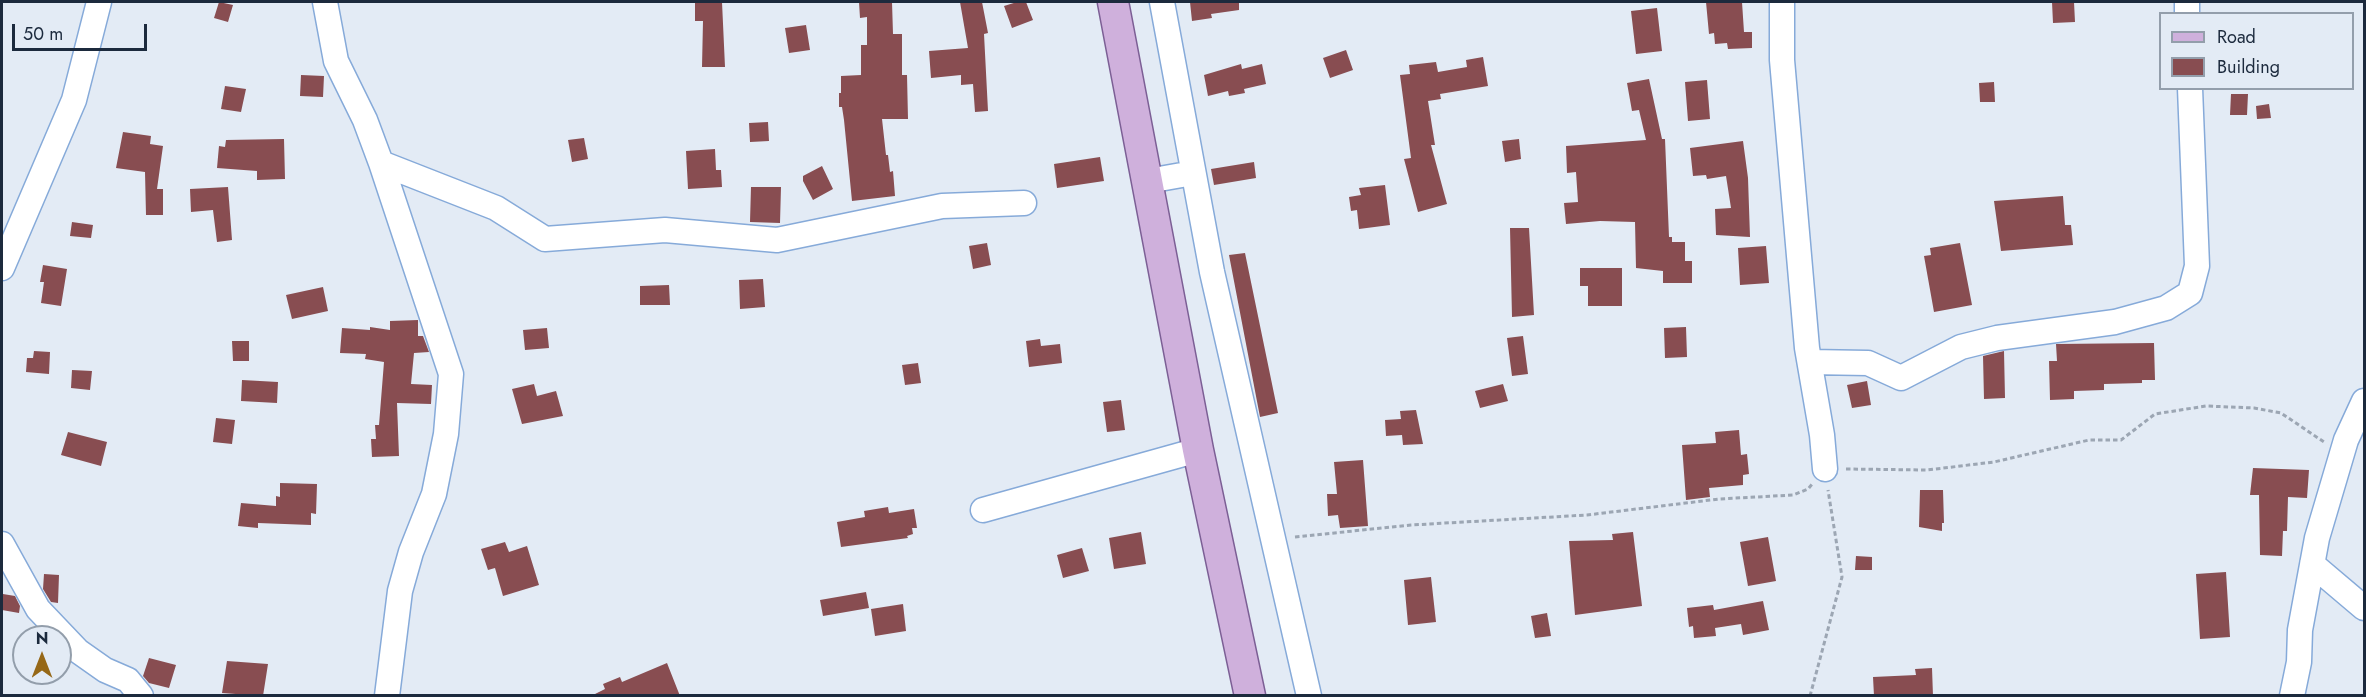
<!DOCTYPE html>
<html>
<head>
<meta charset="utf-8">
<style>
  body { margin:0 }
  #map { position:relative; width:2366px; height:697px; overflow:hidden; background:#e3ebf5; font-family:Jost,sans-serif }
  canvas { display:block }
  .frame { position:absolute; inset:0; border:3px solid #1c2a3d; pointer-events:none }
  .legend { position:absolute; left:2159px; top:12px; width:195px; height:78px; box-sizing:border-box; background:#e3ebf5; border:2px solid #939eab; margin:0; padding:8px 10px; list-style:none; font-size:18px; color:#1c2a3d }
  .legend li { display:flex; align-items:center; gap:12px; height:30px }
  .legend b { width:30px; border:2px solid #939eab }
  .north { position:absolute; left:12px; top:625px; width:60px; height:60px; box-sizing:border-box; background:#e3ebf5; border:2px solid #939eab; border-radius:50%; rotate:0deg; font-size:16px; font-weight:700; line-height:24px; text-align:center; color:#1c2a3d }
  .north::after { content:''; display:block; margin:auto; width:21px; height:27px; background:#966817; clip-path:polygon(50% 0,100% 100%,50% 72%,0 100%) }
  .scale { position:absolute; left:12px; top:24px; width:135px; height:27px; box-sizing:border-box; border:3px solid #1c2a3d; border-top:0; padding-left:8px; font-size:18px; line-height:21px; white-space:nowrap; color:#1c2a3d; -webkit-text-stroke:4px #e3ebf5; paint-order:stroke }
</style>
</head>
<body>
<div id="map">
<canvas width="2366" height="697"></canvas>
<div class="frame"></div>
<ul class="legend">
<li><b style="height:8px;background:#cfb0dc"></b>Road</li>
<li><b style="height:16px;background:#884d51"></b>Building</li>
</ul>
<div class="north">N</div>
<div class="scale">50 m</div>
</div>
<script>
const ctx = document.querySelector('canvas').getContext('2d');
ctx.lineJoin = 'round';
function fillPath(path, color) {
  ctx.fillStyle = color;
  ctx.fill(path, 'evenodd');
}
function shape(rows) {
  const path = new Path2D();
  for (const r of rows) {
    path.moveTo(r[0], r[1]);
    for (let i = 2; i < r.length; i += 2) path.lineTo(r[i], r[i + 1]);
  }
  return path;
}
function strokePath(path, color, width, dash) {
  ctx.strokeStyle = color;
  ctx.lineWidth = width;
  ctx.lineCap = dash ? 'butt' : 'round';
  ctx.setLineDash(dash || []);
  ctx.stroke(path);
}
const building = shape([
  [219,2,233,5,228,22,214,18],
  [695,2,722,2,725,67,702,67,703,21,695,21],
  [859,2,892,2,893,34,902,34,902,75,907,75,908,119,882,119,886,155,888,155,890,172,893,171,895,196,852,201,844,120,842,107,839,107,839,93,841,93,841,76,861,75,861,45,867,45,867,17,860,18],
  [960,2,982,2,988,33,984,34,988,111,975,112,973,84,961,85,961,75,931,78,929,51,968,48],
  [1017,2,1026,2,1033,20,1012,28,1004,6],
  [1190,2,1239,2,1239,10,1211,14,1212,18,1192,21],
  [1706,2,1742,2,1744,32,1752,32,1752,48,1728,49,1727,43,1715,44,1714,33,1709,34],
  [2052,2,2074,2,2075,22,2053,23],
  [1657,8,1662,51,1636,54,1631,11],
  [806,25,810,50,789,53,785,28],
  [1346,50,1353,70,1330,78,1323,58],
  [1483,57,1488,86,1440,94,1441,99,1428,101,1435,145,1431,145,1447,204,1418,212,1404,159,1411,158,1400,75,1410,74,1409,65,1436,62,1438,72,1467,67,1466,60],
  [1241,64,1242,69,1262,64,1266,84,1244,89,1245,93,1229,96,1228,91,1208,96,1204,75],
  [301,75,324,76,323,97,300,96],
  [1649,79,1662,139,1665,139,1669,237,1672,237,1672,242,1685,242,1685,261,1692,261,1692,283,1663,283,1663,271,1636,268,1635,222,1600,221,1566,224,1564,203,1578,202,1576,172,1567,173,1566,146,1646,140,1639,110,1632,111,1627,83],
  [1707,80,1710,119,1688,121,1685,82],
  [1994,82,1995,102,1980,102,1979,83],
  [225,86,246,89,241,112,221,109],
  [2231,94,2248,94,2247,115,2230,115],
  [2269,104,2271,118,2257,119,2256,106],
  [768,122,769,141,750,142,749,123],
  [123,132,151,136,150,144,163,146,157,189,163,189,163,215,146,215,145,172,116,168],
  [584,138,588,159,572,162,568,140],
  [284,139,285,179,257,180,257,171,217,168,219,146,225,147,226,140],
  [1519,139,1521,159,1505,162,1502,141],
  [1743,141,1748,178,1750,237,1716,235,1715,209,1731,208,1726,176,1707,179,1706,175,1693,176,1690,148],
  [715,149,716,170,721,170,722,187,688,189,686,151],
  [1100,157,1104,181,1057,188,1054,164],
  [1254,162,1256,178,1214,185,1211,169],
  [822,166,833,189,813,200,803,181,803,176],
  [1385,185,1390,225,1359,229,1357,210,1351,211,1349,197,1361,195,1359,188],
  [228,187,232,240,217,242,213,210,191,212,190,189],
  [751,187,781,187,780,223,750,222],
  [2063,196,2065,225,2071,225,2073,245,2001,251,1994,201],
  [72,222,93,225,91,238,70,236],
  [1510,228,1529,228,1534,315,1512,317],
  [987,243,991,265,973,269,969,246],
  [1960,243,1972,305,1934,312,1924,256,1931,255,1930,248],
  [1766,246,1769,283,1740,285,1738,248],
  [1245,253,1278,413,1260,417,1229,255],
  [43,265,67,269,61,306,41,303,44,282,40,282],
  [1580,268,1622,268,1622,306,1588,306,1588,286,1580,286],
  [763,279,765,307,740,309,739,280],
  [669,285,670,305,640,305,640,286],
  [323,287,328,311,292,319,286,295],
  [418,320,418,336,423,336,429,352,414,353,411,384,432,385,431,404,397,403,399,456,372,457,371,439,376,439,375,425,379,425,384,362,365,359,366,354,340,353,342,328,370,330,370,327,390,330,390,321],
  [1686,327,1687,357,1665,358,1664,328],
  [547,328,549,348,525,350,523,330],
  [1523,336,1528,374,1512,376,1507,338],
  [1040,339,1041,346,1060,344,1062,363,1029,367,1026,341],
  [232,341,249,341,249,361,233,361],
  [2154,343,2155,380,2142,380,2142,383,2104,384,2104,390,2074,391,2074,399,2050,400,2049,361,2057,361,2056,344],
  [34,351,50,352,49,374,26,372,27,358,33,358],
  [2004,351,2005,398,1984,399,1983,356],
  [918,363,921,383,905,385,902,365],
  [72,370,92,371,90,390,71,388],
  [242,380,278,382,277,403,241,401],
  [1867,381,1871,405,1852,408,1847,385],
  [534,384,537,396,556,391,563,416,522,424,512,389],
  [1503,384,1508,401,1480,408,1475,391],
  [1121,400,1125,430,1107,432,1103,402],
  [1416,410,1423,444,1403,445,1402,435,1386,436,1385,420,1401,419,1400,411],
  [216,418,235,420,232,444,213,442],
  [1739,430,1741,455,1747,454,1749,474,1743,475,1743,485,1709,488,1710,497,1686,500,1682,445,1716,443,1715,432],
  [68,432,107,442,101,466,61,455],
  [1363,460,1368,526,1340,528,1338,515,1328,516,1327,494,1337,494,1334,462],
  [2253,468,2309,470,2307,498,2288,497,2287,531,2283,531,2282,556,2260,555,2259,495,2250,495],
  [280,483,317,484,316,514,311,513,311,525,258,523,258,528,238,526,241,503,276,506,276,496,280,497],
  [1920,490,1943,490,1944,523,1942,523,1942,531,1919,527],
  [888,507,889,513,914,509,917,528,912,528,913,534,907,536,908,538,841,547,837,522,865,517,864,511],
  [1141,532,1146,564,1114,569,1109,538],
  [1633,532,1642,606,1575,615,1569,541,1613,540,1612,534],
  [1768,537,1776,581,1748,586,1740,542],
  [505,542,509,552,527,546,539,585,503,596,495,568,488,570,481,549],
  [1082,548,1089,571,1063,578,1057,555],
  [1856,556,1872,557,1872,570,1855,570],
  [2226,572,2230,637,2200,639,2196,574],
  [44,574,59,575,58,603,51,602,43,589],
  [1431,577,1436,622,1408,625,1404,580],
  [866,592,869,608,823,616,820,600],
  [3,594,15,596,20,606,19,613,2,610],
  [1763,601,1769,630,1743,635,1741,624,1715,628,1716,636,1694,638,1693,626,1689,627,1687,608,1713,605,1714,610],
  [903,604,906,631,875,636,871,609],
  [1547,613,1551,636,1535,638,1531,616],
  [149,658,176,665,169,688,149,683,143,676],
  [227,661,268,664,263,696,222,693],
  [667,663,680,696,591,696,605,689,603,684,620,677,622,682],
  [1932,668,1933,696,1874,696,1873,677,1916,675,1915,669]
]);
const path = shape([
  [1846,469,1927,470,1994,462,2089,440,2121,440,2155,414,2206,406,2254,408,2281,413,2324,442],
  [1295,537,1411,525,1587,515,1719,499,1793,495,1808,489,1813,483],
  [1810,696,1842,577,1828,490]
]);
const minor = shape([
  [325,2,336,61,365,120,381,163,451,374,446,434,434,494,411,552,400,591,387,696],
  [1162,2,1212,272,1309,696],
  [1782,2,1782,60,1807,348,1822,435,1825,469],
  [2187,2,2187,14],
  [381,163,496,208,545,239,665,230,777,240,942,206,1024,203],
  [1148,181,1193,173],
  [2,268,74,100,99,2],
  [1810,362,1868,363,1901,378,1961,347,1997,338,2115,322,2166,308,2190,293,2197,266,2190,88],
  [983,510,1198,450],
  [2,544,38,609,78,651,105,670,128,680,141,696],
  [2312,564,2364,608],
  [2292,696,2299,662,2300,630,2317,538,2346,440,2364,401]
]);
const major = shape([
  [1113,2,1198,450,1250,696]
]);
fillPath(building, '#884d51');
strokePath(minor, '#86aad9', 27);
strokePath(major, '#7c5f95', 33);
strokePath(path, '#9ca6b3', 3, [4.5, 3]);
strokePath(minor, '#fff', 24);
strokePath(major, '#cfb0dc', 30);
</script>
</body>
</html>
